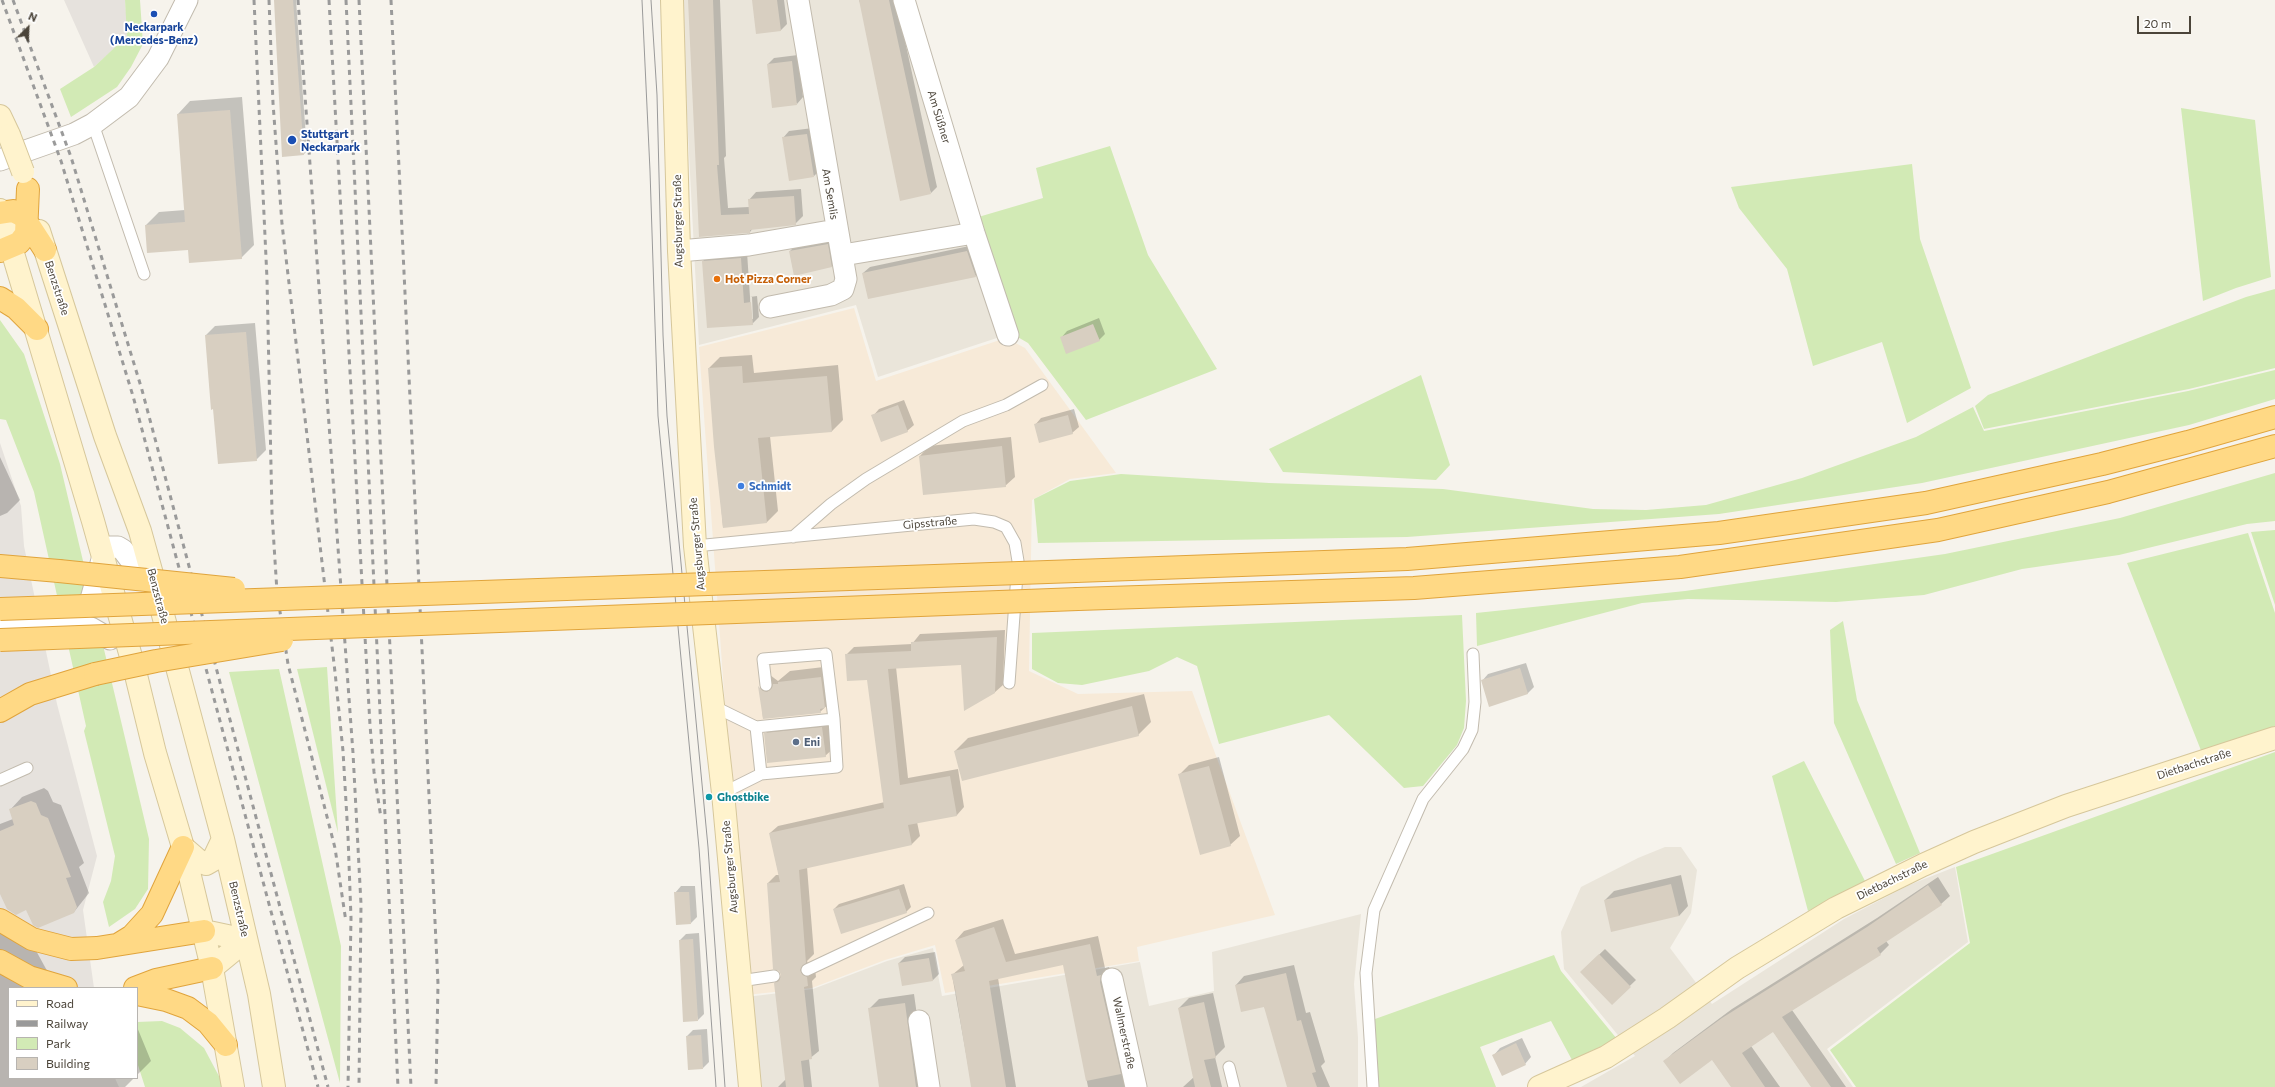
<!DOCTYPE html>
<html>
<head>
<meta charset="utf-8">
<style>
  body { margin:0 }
  #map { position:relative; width:2275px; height:1087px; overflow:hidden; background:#f6f3ec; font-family:Commissioner,sans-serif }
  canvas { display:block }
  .legend { position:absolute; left:8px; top:987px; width:130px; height:92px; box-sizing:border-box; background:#fff; border:1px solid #b7b4b0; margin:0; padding:5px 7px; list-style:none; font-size:12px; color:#4b4439 }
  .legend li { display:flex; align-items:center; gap:8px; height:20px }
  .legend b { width:20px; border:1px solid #b7b4b0 }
  .north { position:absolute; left:8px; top:8px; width:40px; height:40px; -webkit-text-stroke:3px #fff; paint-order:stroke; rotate:24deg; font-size:11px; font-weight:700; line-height:16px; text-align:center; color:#4b4439 }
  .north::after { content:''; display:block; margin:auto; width:14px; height:18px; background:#4b4439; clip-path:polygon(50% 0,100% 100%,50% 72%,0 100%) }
  .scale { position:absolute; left:2137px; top:16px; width:54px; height:18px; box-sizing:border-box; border:2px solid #4b4439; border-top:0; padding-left:5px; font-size:12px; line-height:14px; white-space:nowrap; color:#4b4439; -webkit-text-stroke:3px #fff; paint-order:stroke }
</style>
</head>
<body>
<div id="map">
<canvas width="2275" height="1087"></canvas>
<ul class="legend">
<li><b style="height:5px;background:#fff3cd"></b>Road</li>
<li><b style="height:5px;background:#9a9a9a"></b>Railway</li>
<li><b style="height:11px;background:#d2eab5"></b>Park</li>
<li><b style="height:11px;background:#d8cfc1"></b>Building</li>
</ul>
<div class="north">N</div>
<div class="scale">20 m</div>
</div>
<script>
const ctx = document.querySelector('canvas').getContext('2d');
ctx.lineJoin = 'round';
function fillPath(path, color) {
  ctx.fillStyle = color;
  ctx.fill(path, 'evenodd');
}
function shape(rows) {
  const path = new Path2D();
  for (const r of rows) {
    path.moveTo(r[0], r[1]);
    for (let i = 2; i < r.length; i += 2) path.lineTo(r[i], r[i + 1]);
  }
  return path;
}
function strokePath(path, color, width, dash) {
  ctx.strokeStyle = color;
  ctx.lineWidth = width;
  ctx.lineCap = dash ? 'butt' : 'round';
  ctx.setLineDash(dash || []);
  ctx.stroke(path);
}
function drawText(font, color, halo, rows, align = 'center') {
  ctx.font = font + ' Commissioner,sans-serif';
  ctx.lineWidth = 3.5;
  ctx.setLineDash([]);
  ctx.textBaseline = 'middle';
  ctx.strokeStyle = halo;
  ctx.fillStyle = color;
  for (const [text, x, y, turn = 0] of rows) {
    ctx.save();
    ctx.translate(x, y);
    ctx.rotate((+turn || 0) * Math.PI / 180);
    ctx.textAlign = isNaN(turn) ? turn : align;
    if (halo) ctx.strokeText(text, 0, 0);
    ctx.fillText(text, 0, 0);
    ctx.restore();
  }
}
const residential = shape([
  [681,0,900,0,1003,336,878,377,856,305,699,345],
  [1665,847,1681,847,1697,870,1691,913,1670,948,1712,1004,1844,919,1909,885,1955,867,1968,942,1827,1049,1853,1087,1581,1087,1635,1056,1564,969,1561,932,1581,887,1638,858],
  [1361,914,1354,984,1358,1038,1358,1087,754,1087,746,997,813,989,887,961,933,948,942,996,1140,962,1149,1006,1214,991,1212,952]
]);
const commercial = shape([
  [854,308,876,381,1006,338,1025,348,1116,473,1070,479,1032,500,1029,671,1078,694,1192,691,1275,915,1137,947,1139,961,945,993,935,945,885,960,812,988,746,995,699,347]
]);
const industrial = shape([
  [64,0,125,0,128,36,94,67],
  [0,443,21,506,24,546,57,704,97,856,83,910,94,988,9,988,9,1078,115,1078,119,1087,0,1087]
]);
const green = shape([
  [125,0,140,0,143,44,131,67,117,87,71,117,60,89,94,67,127,36],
  [2181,108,2255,120,2271,277,2236,288,2203,301],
  [1110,146,1148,255,1217,369,1086,420,1028,343,1009,332,975,218,1043,198,1036,168],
  [1912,164,1920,239,1971,388,1907,423,1882,342,1813,366,1787,269,1739,208,1731,187],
  [2275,289,2275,368,2189,389,1984,429,1975,406,1988,395,2246,297],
  [0,320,24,354,60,464,149,839,148,889,135,909,109,927,103,902,111,881,115,856,84,731,86,726,34,492,6,420,0,419],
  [2275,370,2275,399,2189,425,1922,483,1719,514,1407,537,1038,543,1034,499,1070,481,1121,474,1269,483,1443,489,1593,509,1646,510,1706,505,1802,478,1916,437,1973,407,1984,431,2188,391],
  [1421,375,1450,465,1436,480,1283,472,1269,449],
  [2275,473,2275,521,2247,524,2119,555,2022,569,1924,595,1836,602,1688,599,1642,603,1477,646,1476,613,1685,591,1945,554,2120,518],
  [2275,530,2275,605,2251,532],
  [2248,533,2275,613,2275,726,2202,753,2127,563],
  [1462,615,1466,701,1464,728,1457,745,1423,786,1404,788,1329,715,1219,744,1197,666,1177,657,1149,671,1082,685,1058,683,1032,669,1032,633],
  [1843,621,1857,700,1920,853,1896,864,1834,723,1830,630],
  [327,667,338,833,297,669],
  [279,669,341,946,340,1083,229,672],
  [2275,752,2275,1087,1856,1087,1830,1050,1970,943,1956,867],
  [1804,761,1865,881,1808,911,1772,776],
  [1554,955,1561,971,1617,1039,1572,1060,1551,1021,1480,1047,1496,1087,1378,1087,1375,1019],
  [162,1021,180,1028,204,1048,221,1080,223,1087,145,1087,137,1062,137,1022]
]);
const shadow = shape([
  [275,0,296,0,307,151,304,154],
  [689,0,720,0,726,156,724,158,728,208,749,207,749,200,756,192,801,189,803,216,795,224,753,228,750,232,700,236],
  [753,0,784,0,787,24,780,31],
  [859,0,896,0,937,187,931,193],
  [798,55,803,97,797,104,768,64,774,58],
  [242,97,254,245,241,258,189,249,146,225,159,212,185,210,178,114,190,101],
  [813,128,820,170,814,176,783,138,789,131],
  [834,238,838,260,831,267,790,251,796,245],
  [974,245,982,269,975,276,863,273,870,267],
  [747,252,750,297,757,296,759,317,752,324,703,261,709,255],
  [750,297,752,297,753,319,751,319],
  [1099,318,1105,334,1099,340,1061,338,1067,331],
  [255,323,266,450,256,460,206,335,215,326],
  [752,355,754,373,838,365,843,420,832,431,770,436,778,511,767,522,723,527,709,368,720,357],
  [904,400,914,425,907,431,873,416,879,409],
  [1074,409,1079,427,1072,433,1035,425,1041,418],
  [1011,437,1015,477,1005,486,920,456,929,446],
  [0,457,20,500,7,513,0,516],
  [1005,630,1003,685,994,693,962,664,896,667,908,778,958,769,964,807,957,815,917,822,920,836,912,844,807,867,814,954,807,961,810,968,815,969,816,977,812,981,819,1051,809,1059,812,1087,778,1087,786,1079,775,983,782,975,768,883,776,875,779,875,770,833,778,826,885,802,868,679,846,655,854,647,912,644,920,634],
  [1526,663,1534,687,1527,694,1482,681,1488,674],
  [832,666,832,701,820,712,763,718,760,686,770,675,778,681,790,671],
  [1144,694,1151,722,1138,735,955,751,968,738],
  [832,718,835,747,825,756,765,734,775,724],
  [1219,757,1240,836,1230,845,1180,774,1189,765],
  [44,788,48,791,53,802,61,805,84,863,79,867,89,893,74,912,27,909,0,892,0,824,13,819,10,810,22,797],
  [1681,875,1688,906,1679,916,1605,900,1614,891],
  [1938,877,1950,896,1941,904,1886,941,1889,945,1880,954,1792,1010,1846,1087,1812,1087,1773,1031,1751,1046,1780,1087,1732,1087,1712,1059,1664,1062,1673,1053,1732,1009,1877,918],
  [904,884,911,907,906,912,834,909,839,904],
  [681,886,695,886,697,917,691,923,675,893],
  [1003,919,1015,954,1098,936,1105,968,1109,967,1134,1087,1088,1087,1064,963,998,978,1016,1087,972,1087,952,975,964,965,956,940,964,931],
  [0,923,34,947,56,987,60,988,9,988,9,1078,134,1078,125,1087,0,1087],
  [699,933,704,1014,698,1020,680,940,686,934],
  [1605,949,1636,980,1612,1003,1581,972],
  [935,952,939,974,933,980,899,963,905,957],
  [1294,965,1306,1013,1310,1012,1325,1062,1321,1066,1330,1087,1294,1087,1264,1006,1236,985,1244,976],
  [1213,993,1225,1047,1215,1057,1222,1087,1183,1087,1194,1077,1179,1008,1189,998],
  [914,994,927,1087,880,1087,869,1009,879,999],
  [137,1027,151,1061,137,1075],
  [707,1029,709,1062,703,1068,687,1036,693,1030],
  [1522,1038,1531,1057,1525,1064,1494,1055,1500,1048]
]);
const building = shape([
  [274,0,293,0,304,155,282,157],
  [688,0,713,0,719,165,717,165,721,215,749,214,748,199,794,196,796,225,750,230,750,233,747,233,699,237],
  [752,0,777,0,781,31,756,34],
  [859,0,889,0,931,194,900,201],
  [792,61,797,105,772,108,767,64],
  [230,110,242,259,189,263,188,250,147,253,145,225,185,222,177,114],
  [807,134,814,177,789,181,782,137],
  [828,244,832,267,794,276,789,251],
  [967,251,976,277,868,299,862,273],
  [741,258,744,303,751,302,753,325,707,328,702,261],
  [1093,324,1100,341,1066,354,1060,337],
  [246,332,257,461,218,464,213,409,211,410,205,335],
  [742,366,743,383,827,376,832,432,758,438,767,523,723,528,714,447,708,368],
  [898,405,908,432,881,442,871,415],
  [1068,415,1073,434,1039,443,1034,424],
  [1002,446,1006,487,923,495,919,456],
  [997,637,995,693,964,711,961,665,888,669,900,785,950,776,957,816,908,825,912,845,799,870,806,963,800,970,803,975,807,977,808,986,804,987,812,1059,801,1061,804,1087,786,1087,774,983,779,981,781,975,779,971,773,969,767,883,780,882,769,833,884,808,867,680,847,681,845,654,911,651,911,642],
  [1520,668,1528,694,1489,707,1481,680],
  [821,677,825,708,820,709,821,713,763,719,758,686,763,691,767,692,772,688,773,684,778,684,778,682],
  [1132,706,1139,736,962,781,954,751],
  [822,727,826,757,767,763,764,733],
  [1209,766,1231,846,1200,855,1178,774],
  [31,801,36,803,41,815,48,818,71,877,66,878,77,907,74,913,38,928,33,925,26,910,16,915,7,909,0,894,0,831,14,825,9,809],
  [1671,884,1679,916,1611,932,1604,900],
  [1928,885,1942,905,1877,948,1881,955,1782,1017,1831,1087,1811,1087,1773,1032,1742,1053,1765,1087,1731,1087,1712,1060,1680,1084,1663,1061,1722,1018,1867,927],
  [899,889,907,913,841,934,833,909],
  [674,892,689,892,691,924,676,925],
  [994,927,1006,962,1090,944,1097,976,1101,975,1100,982,1121,1074,1086,1081,1063,965,989,981,1006,1087,971,1087,955,988,951,974,965,971,955,940],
  [693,939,698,1021,683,1022,679,940],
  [1599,954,1631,987,1612,1005,1580,972],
  [929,958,933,981,902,986,898,963],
  [1286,973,1297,1021,1301,1020,1316,1072,1312,1073,1317,1087,1287,1087,1264,1007,1241,1012,1235,985],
  [1204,1002,1216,1058,1204,1060,1211,1087,1195,1087,1178,1008],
  [905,1003,916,1087,879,1087,868,1008],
  [701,1035,703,1069,688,1070,686,1036],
  [1516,1043,1526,1065,1502,1076,1492,1055]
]);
const service = shape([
  [93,124,144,274],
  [793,537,831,504,866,479,963,421,1006,405,1042,385],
  [695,546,974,519,994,522,1006,527,1015,543,1018,561,1009,683],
  [713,706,756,727,834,719],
  [756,727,761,774],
  [0,780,27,768],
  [723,793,761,774,837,767,834,719,826,654,763,659,766,685],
  [807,970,928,913],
  [740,981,774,976],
  [1229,1067,1234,1087],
  [1373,1087,1366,973,1374,910,1423,799,1463,749,1472,730,1475,702,1473,654]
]);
const minor = shape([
  [904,0,974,233,1008,335],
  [0,160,74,134,93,124,129,97,158,58,187,0],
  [679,251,749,245,836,230],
  [843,255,974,233],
  [770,307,831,295,843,289,846,279,798,0],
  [76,616,91,599,103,556,110,547,118,547,123,550,138,570,155,585],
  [0,623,66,621,91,628,110,639],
  [1112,979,1136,1087],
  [919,1021,929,1087]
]);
const secondary = shape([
  [672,0,679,251,695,546,723,793,750,1087],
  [0,116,9,135],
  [0,210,93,521,135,671,155,753,183,847,212,968,233,1087],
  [39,231,105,436,140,531,155,585,223,839,259,994,274,1087],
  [183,847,198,860,206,864,213,860,223,839],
  [204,931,246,940],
  [212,968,246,940],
  [1539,1087,1606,1057,1667,1018,1737,968,1836,908,1923,865,1974,842,2066,806,2275,738]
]);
const trunk = shape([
  [0,213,13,211,23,216,45,250],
  [0,251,19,243,26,234,28,189],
  [0,298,16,308,37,329],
  [0,566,59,571],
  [1076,571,1407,559,1719,533,1926,503,2102,464,2188,442,2275,417],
  [1078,599,1414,588,1680,567,1938,530,2108,492,2275,446],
  [0,711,30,694,95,674],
  [0,920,32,939,71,949,97,948,204,931],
  [119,944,132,936,152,914,183,847],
  [0,961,29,977,66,988],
  [135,988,156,980,212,968],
  [137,994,166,1000,188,1008,208,1023,226,1045]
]);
const tram = shape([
  [642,0,650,171,658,416,699,848,716,1087],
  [651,0,657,95,663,335,667,416,708,847,725,1087]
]);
const rail = shape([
  [2,0,61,161,133,396,318,1087],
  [13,0,71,157,142,390,328,1087],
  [254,0,267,279,272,513,277,592,288,664,335,848,346,922],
  [269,0,273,103,282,224,335,672,343,751,348,836,351,918,348,1087],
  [298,0,353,753,361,904,359,1087],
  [329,0,370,725,374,772,381,818],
  [346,0,398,1087],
  [359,0,411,1087],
  [391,0,438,984,436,1087]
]);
const secondaryBridge = shape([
  [9,135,23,172]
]);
const trunkBridge = shape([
  [59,571,234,589],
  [0,609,1076,571],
  [0,640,1078,599],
  [95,674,156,661,282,640]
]);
const markers = [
  [154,14,4,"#1a4fb4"],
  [292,140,5,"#1a4fb4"],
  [717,279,4,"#e8710a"],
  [741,486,4,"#3f7fe0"],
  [796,742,4,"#5c6f8a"],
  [709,797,4,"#0f9aa8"]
];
const transitNames = [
  ["Neckarpark",154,27],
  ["(Mercedes-Benz)",154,40],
  ["Stuttgart",301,134,"left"],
  ["Neckarpark",301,147,"left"]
];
const streetNames = [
  ["Am Süßner",939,117,73],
  ["Am Semlis",830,194,80],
  ["Augsburger Straße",678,221,-91],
  ["Benzstraße",57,288,72],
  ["Gipsstraße",930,523,-5],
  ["Augsburger Straße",697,544,-95],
  ["Benzstraße",158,596,75],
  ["Dietbachstraße",2194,764,-18],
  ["Augsburger Straße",730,867,-95],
  ["Dietbachstraße",1892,880,-26],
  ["Benzstraße",239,909,77],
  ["Wallmerstraße",1124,1033,78]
];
const foodNames = [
  ["Hot Pizza Corner",725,279]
];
const shopNames = [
  ["Schmidt",749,486]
];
const serviceNames = [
  ["Eni",804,742]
];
const cultureNames = [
  ["Ghostbike",717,797]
];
fillPath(residential, '#eae5da');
fillPath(commercial, '#f7ead8');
fillPath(industrial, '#e6e2dd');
fillPath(green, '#d2eab5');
fillPath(shadow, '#0003');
fillPath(building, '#d8cfc1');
strokePath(service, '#c2bbae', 13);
strokePath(minor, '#c2bbae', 23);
strokePath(secondary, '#d6c79b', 24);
strokePath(trunk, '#e0a43c', 24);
strokePath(service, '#fff', 11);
strokePath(minor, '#fff', 21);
strokePath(secondary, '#fff3cd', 22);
strokePath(trunk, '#ffd985', 22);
strokePath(tram, '#9a9a9a', 1);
strokePath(rail, '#9a9a9a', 3, [5, 5]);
strokePath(secondaryBridge, '#d6c79b', 24, []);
strokePath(trunkBridge, '#e0a43c', 24, []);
strokePath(secondaryBridge, '#fff3cd', 22);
strokePath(trunkBridge, '#ffd985', 22);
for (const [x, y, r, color] of markers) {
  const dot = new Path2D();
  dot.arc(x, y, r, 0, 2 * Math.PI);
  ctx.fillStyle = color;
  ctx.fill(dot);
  strokePath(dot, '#fff', 1.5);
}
drawText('bold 11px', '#164399', '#fff', transitNames);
drawText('11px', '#4b4439', '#fff', streetNames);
drawText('bold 11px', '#c56008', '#fff', foodNames, 'left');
drawText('bold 11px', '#366cbe', '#fff', shopNames, 'left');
drawText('bold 11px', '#4e5e75', '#fff', serviceNames, 'left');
drawText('bold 11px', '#0d838f', '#fff', cultureNames, 'left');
</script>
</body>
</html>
